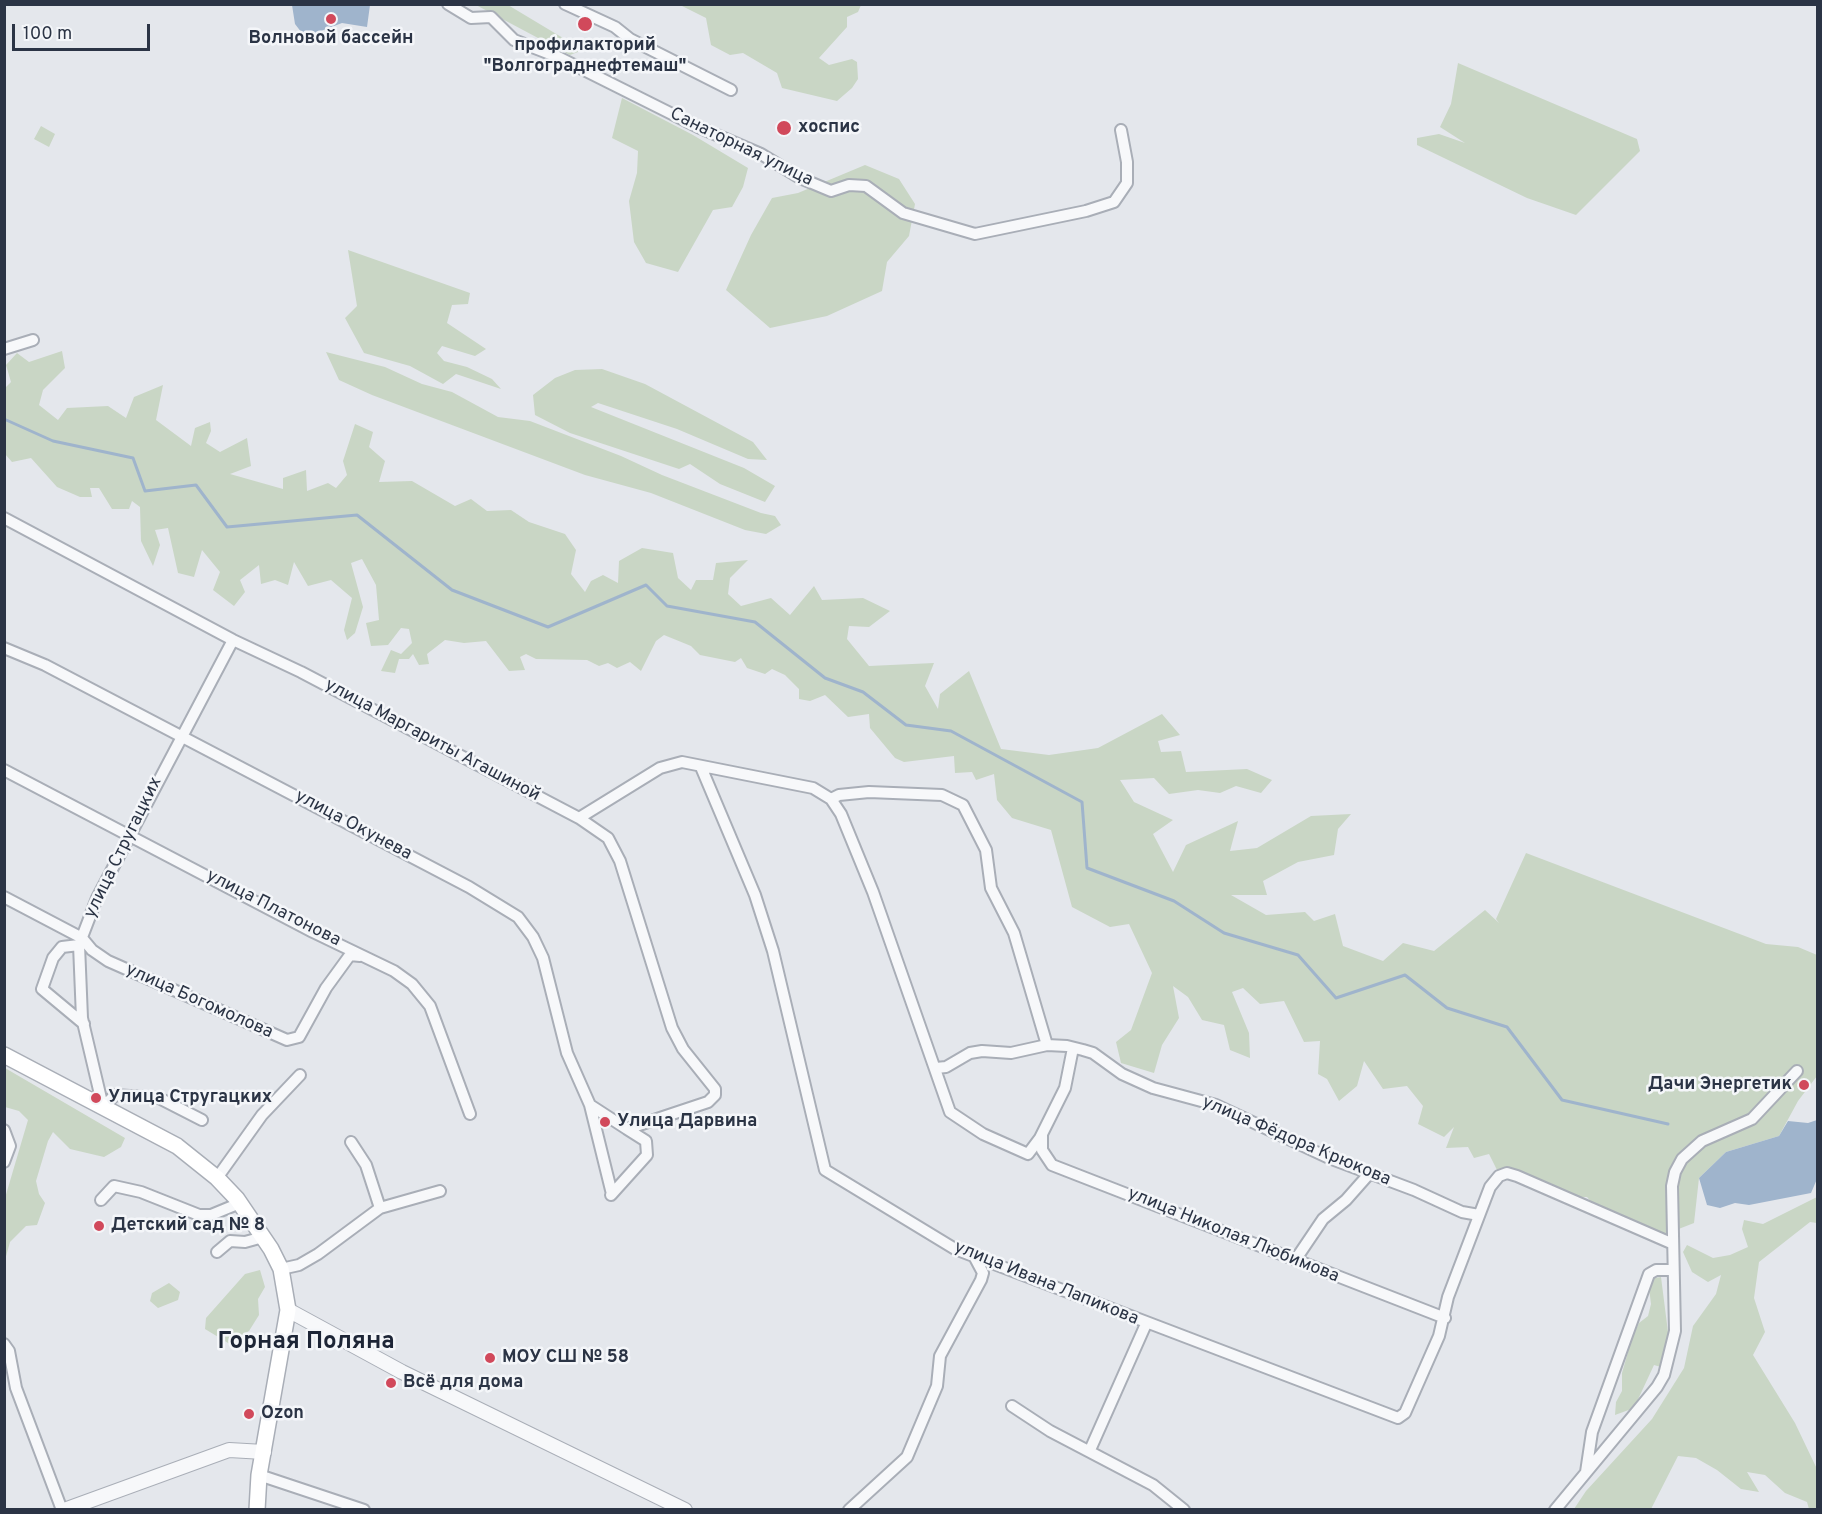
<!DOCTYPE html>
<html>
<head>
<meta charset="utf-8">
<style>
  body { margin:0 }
  #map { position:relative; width:1822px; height:1514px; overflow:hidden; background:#e4e7ec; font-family:Overpass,sans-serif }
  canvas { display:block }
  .frame { position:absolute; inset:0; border:6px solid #2b3445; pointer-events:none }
  .scale { position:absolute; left:12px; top:24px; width:138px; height:27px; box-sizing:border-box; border:3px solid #2b3445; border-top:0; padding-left:8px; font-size:18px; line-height:21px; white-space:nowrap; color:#2b3445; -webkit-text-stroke:4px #f4f6f9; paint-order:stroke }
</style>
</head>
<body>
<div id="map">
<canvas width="1822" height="1514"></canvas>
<div class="frame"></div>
<div class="scale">100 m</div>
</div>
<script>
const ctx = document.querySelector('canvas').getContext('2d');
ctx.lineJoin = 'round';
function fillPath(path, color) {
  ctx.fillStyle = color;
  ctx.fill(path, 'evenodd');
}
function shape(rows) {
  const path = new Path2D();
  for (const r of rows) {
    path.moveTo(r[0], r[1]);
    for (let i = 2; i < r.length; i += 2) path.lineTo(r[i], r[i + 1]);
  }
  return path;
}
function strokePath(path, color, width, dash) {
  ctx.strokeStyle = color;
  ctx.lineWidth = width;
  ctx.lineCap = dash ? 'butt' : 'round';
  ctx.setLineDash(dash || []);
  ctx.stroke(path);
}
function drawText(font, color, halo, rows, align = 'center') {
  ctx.font = font + ' Overpass,sans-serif';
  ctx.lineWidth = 5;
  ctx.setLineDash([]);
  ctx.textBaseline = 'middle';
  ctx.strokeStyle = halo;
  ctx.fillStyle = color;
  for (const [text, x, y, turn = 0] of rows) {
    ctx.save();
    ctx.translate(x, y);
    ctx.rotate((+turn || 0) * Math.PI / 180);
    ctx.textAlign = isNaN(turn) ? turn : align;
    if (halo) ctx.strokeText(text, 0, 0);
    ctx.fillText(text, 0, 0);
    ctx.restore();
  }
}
const green = shape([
  [476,5,508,5,583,50,570,55],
  [680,5,861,5,858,12,847,17,847,27,819,58,829,65,852,59,857,62,858,79,852,88,837,101,782,88,777,73,743,53,730,55,711,45,706,18],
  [1458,63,1637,139,1640,151,1576,215,1527,198,1417,145,1417,138,1439,134,1465,143,1440,127,1451,104],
  [622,98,693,135,748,168,743,187,732,207,713,210,678,272,646,263,634,242,629,201,637,173,638,151,612,138],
  [41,126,55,134,49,147,34,139],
  [865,165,899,179,915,204,909,236,887,262,882,291,827,316,770,328,726,290,751,235,772,198,798,193],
  [348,250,470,293,468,304,452,305,447,323,486,349,475,356,442,346,437,353,444,361,467,367,492,379,501,389,456,374,443,384,410,366,364,353,345,318,357,306],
  [62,351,65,368,43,390,39,405,58,420,67,408,108,406,126,418,134,397,163,385,156,420,191,446,195,428,210,422,211,431,206,443,220,452,247,438,251,466,230,474,283,489,283,478,306,470,307,491,328,483,336,488,347,475,343,461,355,424,373,432,369,447,385,461,379,482,412,481,455,506,471,499,487,511,511,510,529,522,565,534,576,550,571,574,585,592,591,581,603,575,618,583,619,561,642,548,673,553,678,578,691,590,696,580,713,580,716,563,748,560,730,578,728,594,741,606,771,598,790,615,814,586,822,600,863,598,890,611,869,627,849,626,847,639,869,666,934,663,925,686,938,709,940,694,969,671,1001,749,1049,755,1098,748,1162,714,1180,735,1158,741,1161,752,1181,751,1186,772,1247,769,1272,780,1261,793,1236,786,1220,793,1198,790,1169,794,1154,778,1120,780,1134,802,1173,820,1153,834,1173,872,1186,845,1238,821,1230,851,1257,848,1311,816,1351,814,1338,829,1334,855,1298,862,1263,881,1267,895,1231,895,1266,915,1305,912,1314,921,1335,914,1343,946,1383,961,1403,943,1434,951,1485,910,1499,923,1496,919,1526,853,1766,944,1798,947,1817,955,1817,1076,1798,1101,1779,1136,1726,1152,1699,1178,1694,1223,1653,1239,1599,1211,1587,1197,1556,1197,1546,1185,1510,1167,1498,1172,1489,1154,1474,1158,1468,1147,1446,1148,1454,1127,1444,1137,1418,1124,1423,1106,1407,1086,1383,1089,1364,1061,1357,1086,1339,1101,1327,1079,1318,1074,1320,1041,1304,1042,1284,1001,1260,1004,1243,988,1232,992,1249,1033,1250,1058,1230,1050,1224,1025,1202,1020,1188,997,1173,986,1179,1018,1162,1045,1154,1073,1121,1063,1116,1042,1131,1030,1152,973,1129,924,1110,927,1072,907,1051,830,1012,818,997,800,994,774,976,780,972,772,955,773,954,756,904,762,895,758,870,728,869,714,848,717,825,695,810,701,799,699,799,689,785,675,772,669,765,674,747,668,741,658,735,662,700,655,691,646,664,635,656,641,641,671,630,662,617,668,608,663,599,666,587,660,536,659,526,654,520,657,525,670,509,671,486,641,464,643,445,640,427,654,429,664,419,665,413,654,409,659,399,659,395,673,381,671,391,650,401,654,412,643,409,629,401,628,388,645,371,646,366,623,379,620,376,585,362,559,351,563,363,607,355,633,347,640,344,630,352,598,331,580,308,586,294,562,288,585,275,580,261,584,259,565,240,580,245,592,234,606,213,590,220,572,202,550,194,577,178,573,168,528,155,530,160,545,153,566,141,541,140,507,132,501,129,509,112,509,99,488,90,488,92,497,80,497,57,487,31,458,12,462,5,454,5,388,11,382,6,365,17,353,29,362],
  [326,352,385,367,422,384,452,392,498,417,530,421,621,456,662,475,761,513,775,516,781,525,766,534,745,530,651,493,585,475,372,395,339,380],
  [602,369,645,384,753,442,767,460,748,459,677,429,598,403,591,407,744,468,775,486,765,502,720,484,690,464,679,469,570,433,535,415,533,395,555,378,575,370],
  [5,1068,125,1138,121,1147,104,1157,70,1149,53,1132,48,1141,36,1181,39,1194,45,1203,37,1225,26,1226,10,1242,5,1260,5,1198,28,1120,19,1111,5,1107],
  [1817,1197,1817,1223,1810,1222,1759,1262,1754,1298,1765,1332,1753,1355,1795,1423,1817,1469,1817,1509,1809,1509,1807,1502,1785,1493,1765,1475,1747,1472,1759,1492,1741,1489,1717,1470,1696,1458,1678,1456,1651,1509,1574,1509,1586,1491,1652,1419,1684,1368,1693,1326,1716,1294,1721,1275,1708,1282,1692,1272,1683,1252,1687,1245,1713,1258,1730,1255,1748,1247,1742,1229,1744,1220,1763,1224],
  [260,1270,265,1287,258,1299,259,1315,249,1331,240,1336,233,1346,205,1329,206,1318,245,1274],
  [1661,1277,1669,1340,1661,1367,1654,1365,1634,1408,1615,1415,1616,1402,1622,1391,1622,1373,1632,1338,1639,1323,1648,1316,1651,1304,1649,1288,1654,1278],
  [169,1283,180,1292,178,1300,158,1308,150,1301,152,1293]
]);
const water = shape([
  [292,5,292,4,370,5,367,27,342,23,305,37,295,24],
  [1817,1120,1817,1179,1811,1193,1749,1205,1735,1203,1720,1208,1707,1205,1699,1178,1726,1152,1779,1136,1788,1121,1808,1123]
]);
const stream = shape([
  [4,419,53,441,133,458,145,491,196,485,227,527,357,515,452,590,548,627,646,585,667,606,755,622,825,678,863,692,906,725,951,731,1082,802,1087,868,1174,901,1224,933,1298,955,1336,998,1405,975,1447,1008,1507,1027,1562,1100,1668,1124]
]);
const minor = shape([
  [448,4,471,18,491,17,514,40,558,57,698,127,761,154,800,178,831,191,849,185,866,186,903,213,975,234,1086,211,1114,202,1127,183,1127,162,1121,130],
  [565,4,615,27,630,39,731,90],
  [4,349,33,340],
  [4,518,233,640,301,672,579,818,608,838,620,861,672,1028,683,1049,715,1089,715,1095,708,1102,627,1129,590,1105],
  [4,648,45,665,469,887,518,917,533,937,543,958,567,1053,590,1105,612,1194],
  [701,767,755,895,773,951,825,1170,955,1249,1398,1418,1405,1413,1439,1336,1448,1297,1490,1187,1499,1176,1507,1173,1517,1176,1671,1243],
  [4,770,313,932,394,971,412,984,430,1006,470,1114],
  [831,799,839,795,869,792,942,795,963,805,986,850,991,888,1014,933,1047,1045],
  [579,818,660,768,682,762,813,788,831,799,841,814,873,892,950,1112,983,1134,1028,1154,1040,1138,1065,1088,1073,1048],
  [4,897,82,938,92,950,108,961,287,1040,299,1037,326,988,350,955,360,956],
  [79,945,62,947,53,958,42,989,84,1024],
  [936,1068,946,1067,970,1053,982,1051,1011,1053,1047,1045,1067,1046,1083,1050,1093,1053,1122,1074,1153,1088,1216,1105,1329,1158,1414,1190,1462,1212,1479,1215],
  [103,1107,82,1018,79,945,97,898,233,640],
  [103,1107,115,1095,159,1098,202,1120],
  [4,1130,10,1146,4,1162],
  [1042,1135,1042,1150,1052,1165,1445,1318],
  [217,1178,262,1115,300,1075],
  [611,1195,647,1155,646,1141,627,1129],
  [101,1200,114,1186,141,1192,199,1215,211,1215,240,1203],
  [380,1208,440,1191],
  [217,1252,230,1241,245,1242,263,1237],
  [1296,1259,1323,1219,1346,1200,1369,1174],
  [281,1269,299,1265,318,1254,380,1208,366,1165,351,1142],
  [4,1344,9,1351,16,1388,62,1510],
  [1012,1406,1050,1431,1153,1485,1184,1510],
  [1090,1450,1146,1324],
  [1586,1472,1592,1432,1649,1274,1656,1270,1672,1270],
  [259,1475,364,1510],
  [849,1510,907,1457,937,1386,940,1356,981,1280,983,1273,975,1258],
  [1555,1510,1657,1387,1664,1375,1675,1331,1672,1186,1675,1172,1682,1159,1702,1141,1752,1119,1797,1071]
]);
const tertiary = shape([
  [288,1310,402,1372,685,1510],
  [64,1510,229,1450,264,1452]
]);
const secondary = shape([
  [4,1055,177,1146,217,1178,237,1199,271,1249,281,1269,288,1310,259,1475,257,1510]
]);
const markers = [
  [331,19,6,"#d1495b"],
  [585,24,8,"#d1495b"],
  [784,128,8,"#d1495b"],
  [1804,1085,6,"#d1495b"],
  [96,1098,6,"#d1495b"],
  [605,1122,6,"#d1495b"],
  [99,1226,6,"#d1495b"],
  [490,1358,6,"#d1495b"],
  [391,1383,6,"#d1495b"],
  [249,1414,6,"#d1495b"]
];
const poiNames = [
  ["Волновой бассейн",331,39,"center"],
  ["профилакторий",585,46,"center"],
  ["\"Волгограднефтемаш\"",585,67,"center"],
  ["хоспис",798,128],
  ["Дачи Энергетик",1792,1085,"right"],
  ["Улица Стругацких",108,1098],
  ["Улица Дарвина",617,1122],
  ["Детский сад № 8",111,1226],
  ["МОУ СШ № 58",502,1358],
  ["Всё для дома",403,1383],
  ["Ozon",261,1414]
];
const streetNames = [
  ["Санаторная улица",741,148,26],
  ["улица Маргариты Агашиной",432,741,28],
  ["улица Окунева",353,826,28],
  ["улица Стругацких",124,848,-64],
  ["улица Платонова",273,909,27],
  ["улица Богомолова",199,1002,24],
  ["улица Фёдора Крюкова",1296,1142,23],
  ["улица Николая Любимова",1233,1236,22],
  ["улица Ивана Лапикова",1046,1284,22]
];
const districtNames = [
  ["Горная Поляна",306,1343]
];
fillPath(green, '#c9d6c5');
fillPath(water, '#9fb4cc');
strokePath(stream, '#9fb4cc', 3);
strokePath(minor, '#a9aeb7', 14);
strokePath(tertiary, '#a9aeb7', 16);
strokePath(secondary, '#a9aeb7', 18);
strokePath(minor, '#f7f8fa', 10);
strokePath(tertiary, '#f7f8fa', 14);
strokePath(secondary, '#fff', 15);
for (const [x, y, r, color] of markers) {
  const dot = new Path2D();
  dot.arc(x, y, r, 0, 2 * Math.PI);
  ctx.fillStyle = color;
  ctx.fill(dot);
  strokePath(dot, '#f4f6f9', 2);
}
drawText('bold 18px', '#2b3445', '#f4f6f9', poiNames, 'left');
drawText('18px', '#2b3445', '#f4f6f9', streetNames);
drawText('bold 24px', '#1d2536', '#f4f6f9', districtNames);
</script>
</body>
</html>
